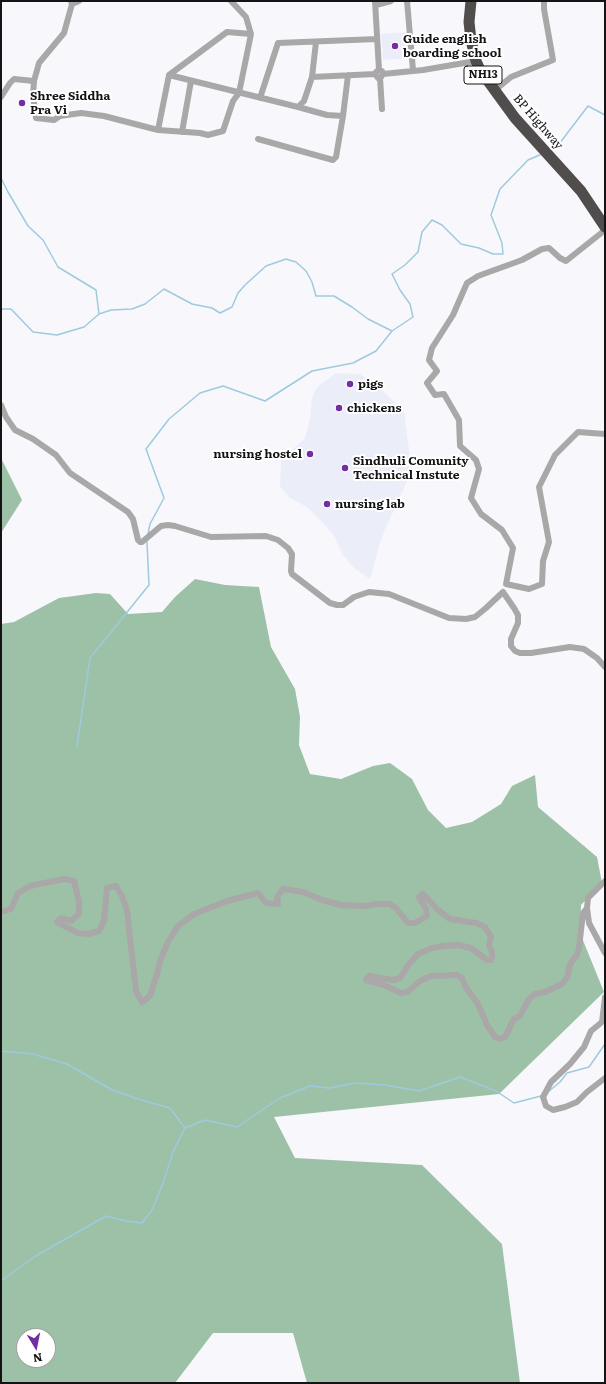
<!DOCTYPE html>
<html>
<head>
<meta charset="utf-8">
<style>
  body { margin:0 }
  #map { position:relative; width:606px; height:1384px; overflow:hidden; background:#f8f8fc; font-family:Literata,serif }
  canvas { display:block }
  .frame { position:absolute; inset:0; border:2px solid #141415; pointer-events:none }
  .north { position:absolute; left:16px; top:1328px; width:40px; height:40px; box-sizing:border-box; background:#fff; border:1px solid #a1a1a1; border-radius:50%; rotate:170deg; font-size:11px; font-weight:700; line-height:16px; text-align:center; color:#141415 }
  .north::after { content:''; display:block; margin:auto; width:14px; height:18px; background:#712fa3; clip-path:polygon(50% 0,100% 100%,50% 72%,0 100%) }
</style>
</head>
<body>
<div id="map">
<canvas width="606" height="1384"></canvas>
<div class="frame"></div>
<div class="north">N</div>
</div>
<script>
const ctx = document.querySelector('canvas').getContext('2d');
ctx.lineJoin = 'round';
function fillPath(path, color) {
  ctx.fillStyle = color;
  ctx.fill(path, 'evenodd');
}
function shape(rows) {
  const path = new Path2D();
  for (const r of rows) {
    path.moveTo(r[0], r[1]);
    for (let i = 2; i < r.length; i += 2) path.lineTo(r[i], r[i + 1]);
  }
  return path;
}
function strokePath(path, color, width, dash) {
  ctx.strokeStyle = color;
  ctx.lineWidth = width;
  ctx.lineCap = dash ? 'butt' : 'round';
  ctx.setLineDash(dash || []);
  ctx.stroke(path);
}
function drawText(font, color, halo, rows, align = 'center') {
  ctx.font = font + ' Literata,serif';
  ctx.lineWidth = 4;
  ctx.setLineDash([]);
  ctx.textBaseline = 'middle';
  ctx.strokeStyle = halo;
  ctx.fillStyle = color;
  for (const [text, x, y, turn = 0] of rows) {
    ctx.save();
    ctx.translate(x, y);
    ctx.rotate((+turn || 0) * Math.PI / 180);
    ctx.textAlign = isNaN(turn) ? turn : align;
    if (halo) ctx.strokeText(text, 0, 0);
    ctx.fillText(text, 0, 0);
    ctx.restore();
  }
}
const built = shape([
  [407,32,409,58,383,60,381,34],
  [336,373,360,374,382,390,404,412,409,449,409,477,381,539,370,579,354,568,343,555,333,534,320,520,307,507,290,498,280,487,281,460,305,438,310,419,312,398,317,387]
]);
const forest = shape([
  [1,458,22,500,1,533],
  [195,579,225,585,259,587,271,647,295,689,300,717,299,745,310,774,341,779,373,766,390,763,412,779,428,810,446,828,472,822,501,804,512,786,535,775,538,807,597,857,602,883,581,905,580,933,604,992,499,1094,274,1117,295,1158,422,1165,502,1244,520,1383,307,1383,293,1333,213,1333,175,1383,1,1383,1,624,14,622,59,598,96,593,110,594,128,614,162,612,175,597],
  [24,1336,48,1336,48,1360,24,1360]
]);
const stream = shape([
  [551,150,556,148,588,106,605,115],
  [1,178,8,192,28,226,43,240,58,267,96,290,99,314,111,310,132,309,145,304,164,289,192,304,212,308,220,313,232,307,238,293,245,285,266,266,286,259,296,262,306,271,312,282,316,296,334,296,352,307,368,319,392,331],
  [1,309,11,309,33,332,57,335,84,327,99,314],
  [148,534,150,524,164,498,146,449,169,419,200,393,223,386,265,401,312,371,353,363,376,351,392,331,413,317,410,304,400,290,392,274,405,265,418,252,422,232,432,220,442,225,461,244,479,248,493,254,503,254,502,243,491,215,500,189,528,160,542,154],
  [77,746,90,658,149,585,147,542],
  [1,1051,33,1054,67,1064,112,1090,141,1100,170,1108,185,1128],
  [548,1092,560,1082,567,1073,589,1067,605,1044],
  [1,1281,34,1257,106,1216,126,1221,142,1223,152,1210,163,1183,173,1152,185,1128,205,1120,237,1127,280,1098,310,1086,329,1088,355,1083,385,1085,419,1091,460,1077,496,1091,514,1103,541,1096]
]);
const street = shape([
  [71,1,72,4,79,1],
  [375,1,379,70],
  [407,1,413,70],
  [376,5,391,1],
  [383,74,382,71,379,70,376,72,375,74,378,78,381,77,383,74,423,70,476,61],
  [169,75,298,107,304,101,312,77,375,74],
  [312,77,316,42],
  [380,78,382,109],
  [34,81,39,63,64,33,72,4],
  [494,91,511,77,553,60,544,9,544,1],
  [1,97,10,83,14,79,34,81,33,95,36,118,54,120,60,116,81,113,104,116,158,130,200,133,208,135,223,131,233,101,239,93,251,34,246,17,231,1],
  [260,98,278,43,377,39],
  [298,107,327,115,343,116],
  [158,130,169,75,227,32,251,34],
  [182,132,191,81],
  [258,139,333,160,336,157,343,116,348,75],
  [605,230,566,261,560,258,549,248,542,249,522,260,478,276,467,283,453,315,432,348,429,360,437,371,427,383,435,395,444,394,459,420,460,446,476,460,479,469,471,498,481,514,502,530,513,548,506,584,529,589,542,584,543,561,549,542,539,487,555,455,578,432,605,434],
  [1,405,6,417,15,430,33,439,56,455,70,473,128,512,133,519,138,540,140,542,142,542,161,526,168,525,175,526,211,537,266,536,278,540,288,548,292,554,291,571,292,574,330,603,337,605,343,605,354,597,369,592,389,594,449,618,466,619,475,617,486,608,503,592,514,608,518,615,518,623,511,639,511,646,515,651,520,653,531,653,570,647,584,649,597,658,605,667],
  [605,881,588,898,587,908,589,923,605,953],
  [1,912,11,909,18,893,30,886,64,879,74,881,79,902,79,914,71,921,61,918,57,922,78,933,88,934,99,931,104,921,107,888,116,886,122,896,127,910,136,991,142,1002,150,996,157,974,160,961,168,942,178,926,194,914,227,901,258,893,266,903,278,904,277,897,283,889,303,892,322,900,341,905,364,906,377,904,390,904,396,908,408,923,415,923,427,916,426,909,419,897,423,894,438,910,450,919,476,923,485,927,491,937,489,945,492,952,492,957,491,960,487,960,471,948,458,945,443,946,432,948,418,954,409,964,400,978,393,980,369,976,366,980,384,985,401,993,407,992,420,981,431,976,457,975,462,978,465,986,478,1004,487,1025,495,1037,500,1039,505,1037,514,1019,520,1016,529,999,535,994,545,992,562,984,568,976,569,967,572,961,577,955,579,948,583,913,587,908],
  [605,997,602,1022,591,1031,584,1047,570,1064,551,1082,543,1097,546,1106,553,1110,565,1107,577,1102,587,1092,605,1078]
]);
const highway = shape([
  [471,1,469,22,471,40,476,61,480,70,515,118,581,191,605,227]
]);
const markers = [
  [395,46,4,"#712fa3"],
  [22,103,4,"#712fa3"],
  [350,384,4,"#712fa3"],
  [339,408,4,"#712fa3"],
  [310,454,4,"#712fa3"],
  [345,468,4,"#712fa3"],
  [327,504,4,"#712fa3"]
];
const shields = [
  [483,75,38]
];
const shieldNames = [
  ["NH13",483,75]
];
const poiNames = [
  ["Guide english",403,39],
  ["boarding school",403,53],
  ["Shree Siddha",30,96],
  ["Pra Vi",30,110],
  ["pigs",358,384],
  ["chickens",347,408],
  ["nursing hostel",302,454,"right"],
  ["Sindhuli Comunity",353,461],
  ["Technical Instute",353,475],
  ["nursing lab",335,504]
];
const streetNames = [
  ["BP Highway",538,122,49]
];
fillPath(built, '#ebeef9');
fillPath(forest, '#9dc1a7');
strokePath(stream, '#9ecade', 1.5);
strokePath(street, '#a9a7a7', 6);
strokePath(highway, '#514d4d', 11);
for (const [x, y, r, color] of markers) {
  const dot = new Path2D();
  dot.arc(x, y, r, 0, 2 * Math.PI);
  ctx.fillStyle = color;
  ctx.fill(dot);
  strokePath(dot, '#fff', 1.5);
}
for (const [x, y, w] of shields) {
  const box = new Path2D();
  box.roundRect(x - w / 2, y - 9, w, 18, 3);
  ctx.fillStyle = '#fff';
  ctx.fill(box);
  strokePath(box, '#141415', 1);
}
drawText('bold 11px', '#141415', null, shieldNames);
drawText('bold 12px', '#141415', '#fff', poiNames, 'left');
drawText('12px', '#141415', '#fff', streetNames);
</script>
</body>
</html>
